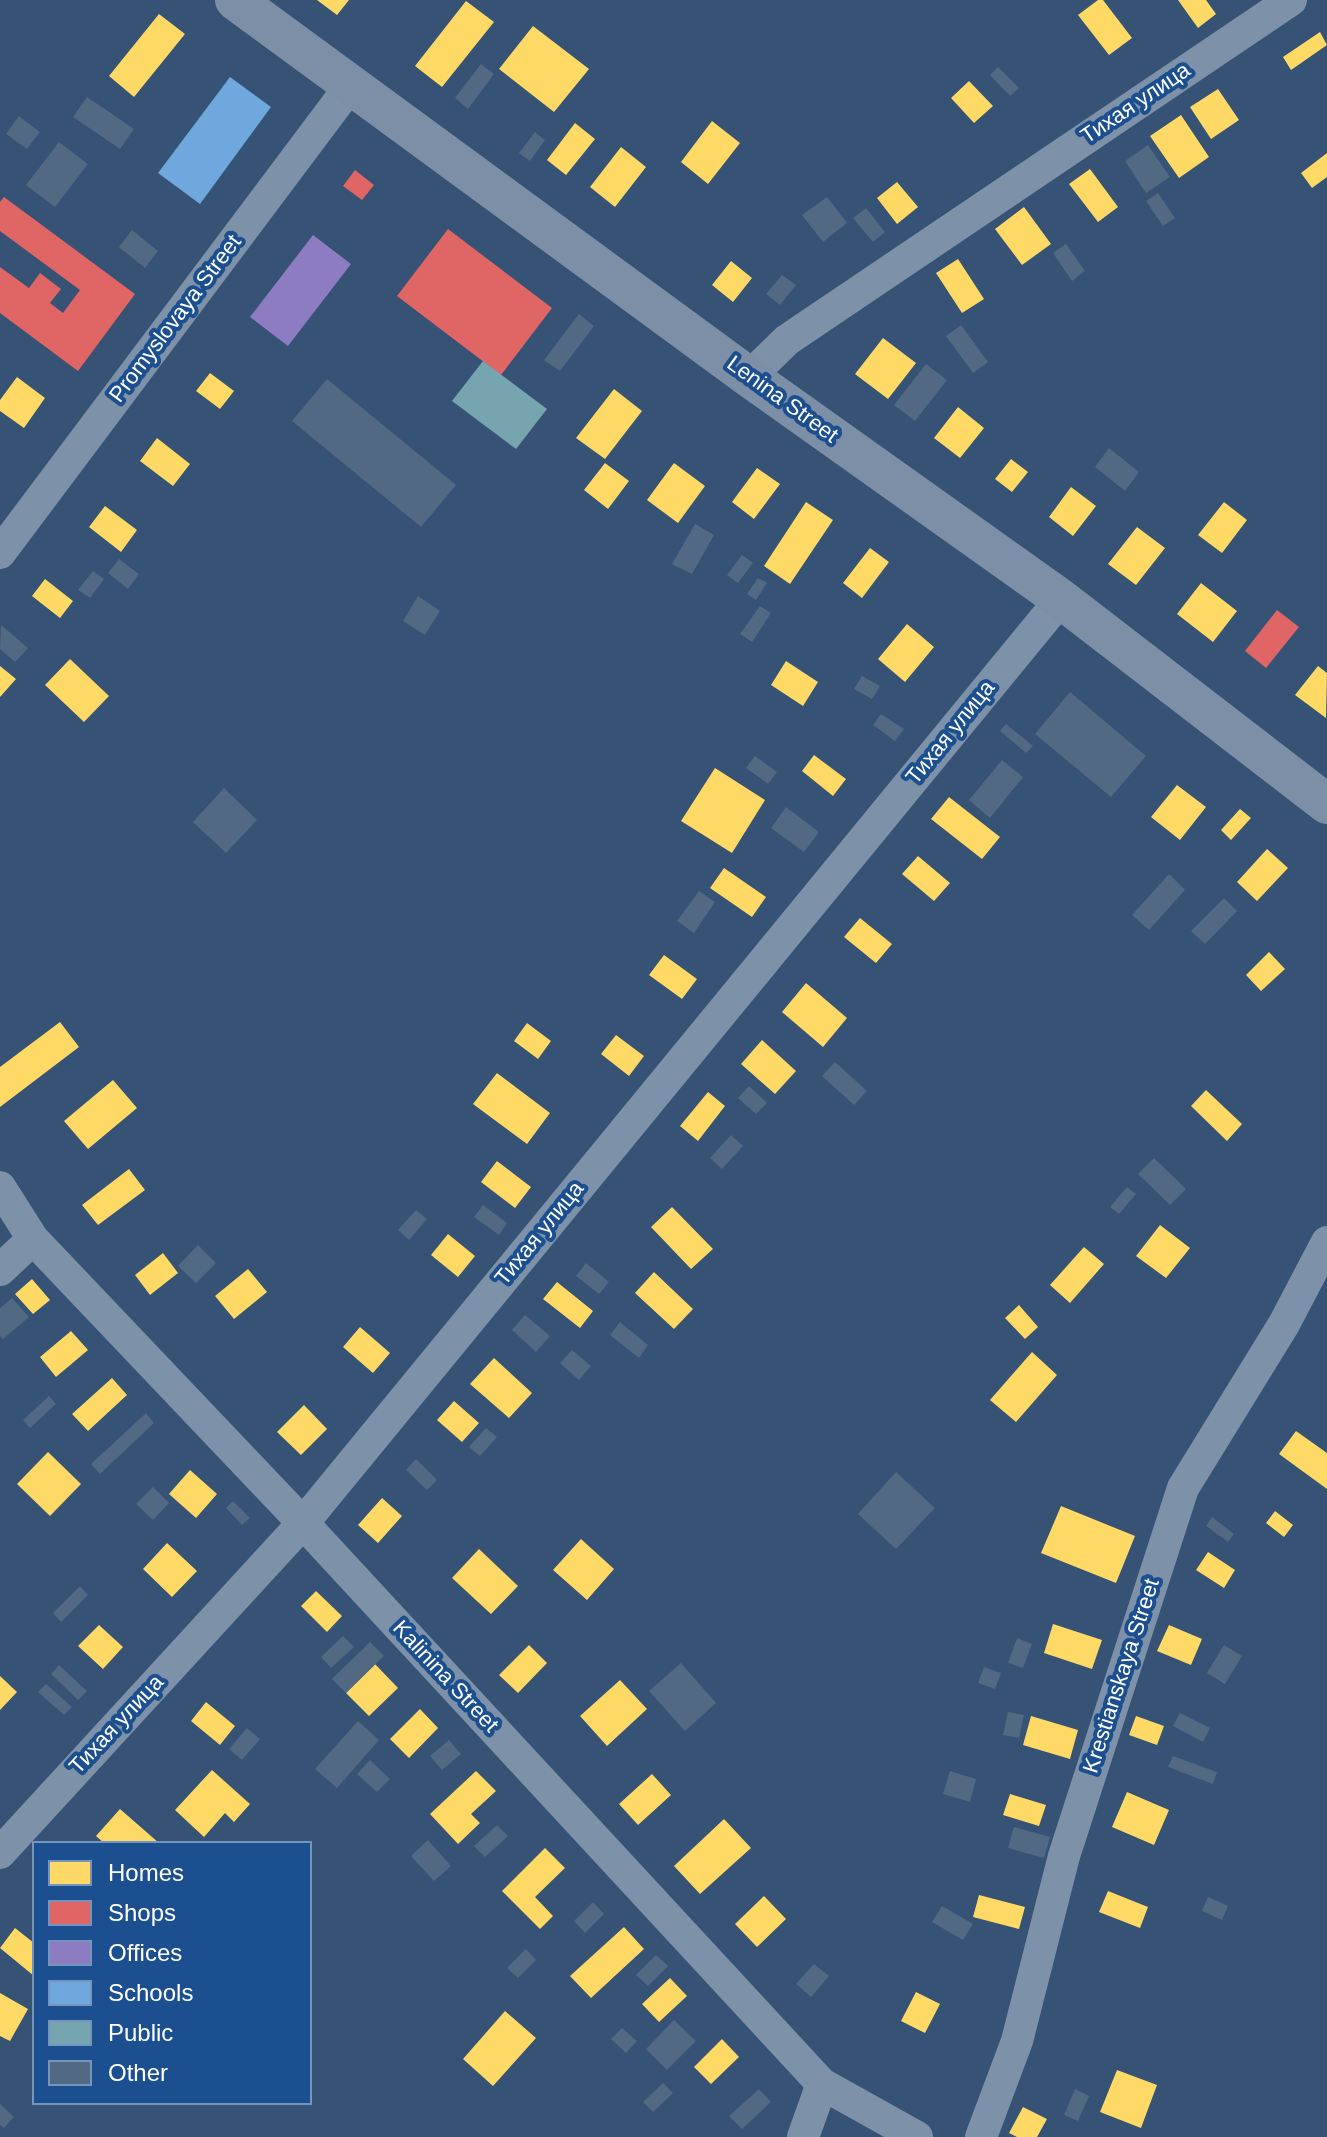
<!DOCTYPE html>
<html>
<head>
<meta charset="utf-8">
<style>
  body { margin:0 }
  #map { position:relative; width:1327px; height:2137px; overflow:hidden; background:#365274; font-family:Helvetica,sans-serif }
  canvas { display:block }
  .legend { position:absolute; left:32px; top:1841px; width:280px; height:264px; box-sizing:border-box; background:#1b4f8f; border:2px solid #7695bc; margin:0; padding:10px 14px; list-style:none; font-size:24px; color:#fff }
  .legend li { display:flex; align-items:center; gap:16px; height:40px }
  .legend b { width:40px; border:2px solid #7695bc }
</style>
</head>
<body>
<div id="map">
<canvas width="1327" height="2137"></canvas>
<ul class="legend">
<li><b style="height:22px;background:#ffd966"></b>Homes</li>
<li><b style="height:22px;background:#e06666"></b>Shops</li>
<li><b style="height:22px;background:#8e7cc3"></b>Offices</li>
<li><b style="height:22px;background:#6fa8dc"></b>Schools</li>
<li><b style="height:22px;background:#76a5af"></b>Public</li>
<li><b style="height:22px;background:#526984"></b>Other</li>
</ul>
</div>
<script>
const ctx = document.querySelector('canvas').getContext('2d');
ctx.lineJoin = 'round';
function fillPath(path, color) {
  ctx.fillStyle = color;
  ctx.fill(path, 'evenodd');
}
function shape(rows) {
  const path = new Path2D();
  for (const r of rows) {
    path.moveTo(r[0], r[1]);
    for (let i = 2; i < r.length; i += 2) path.lineTo(r[i], r[i + 1]);
  }
  return path;
}
function strokePath(path, color, width, dash) {
  ctx.strokeStyle = color;
  ctx.lineWidth = width;
  ctx.lineCap = dash ? 'butt' : 'round';
  ctx.setLineDash(dash || []);
  ctx.stroke(path);
}
function drawText(font, color, halo, rows, align = 'center') {
  ctx.font = font + ' Helvetica,sans-serif';
  ctx.lineWidth = 8;
  ctx.setLineDash([]);
  ctx.textBaseline = 'middle';
  ctx.strokeStyle = halo;
  ctx.fillStyle = color;
  for (const [text, x, y, turn = 0] of rows) {
    ctx.save();
    ctx.translate(x, y);
    ctx.rotate((+turn || 0) * Math.PI / 180);
    ctx.textAlign = isNaN(turn) ? turn : align;
    if (halo) ctx.strokeText(text, 0, 0);
    ctx.fillText(text, 0, 0);
    ctx.restore();
  }
}
const homes = shape([
  [317,0,349,0,337,15],
  [1098,0,1103,0,1132,38,1109,55,1078,15],
  [1178,0,1206,0,1216,14,1198,28],
  [466,1,494,22,442,87,415,66],
  [159,14,185,34,134,97,109,76],
  [533,26,589,69,554,112,499,69],
  [1320,32,1327,45,1291,70,1283,57],
  [969,81,993,106,974,123,951,98],
  [1218,89,1239,120,1211,139,1190,107],
  [1181,115,1209,157,1179,178,1150,136],
  [712,121,740,143,708,184,681,162],
  [575,123,595,139,566,175,547,160],
  [621,147,646,167,615,207,590,187],
  [1327,153,1327,177,1312,188,1301,173],
  [1090,169,1118,207,1098,222,1069,184],
  [897,182,918,207,897,224,877,198],
  [1024,207,1051,244,1022,265,995,229],
  [958,259,984,299,962,313,936,273],
  [731,261,752,278,733,302,712,285],
  [883,338,916,363,888,399,855,374],
  [210,373,234,391,220,409,196,391],
  [17,377,45,398,24,428,0,411,0,400],
  [614,389,642,411,605,459,576,438],
  [958,407,984,428,960,458,934,438],
  [157,438,190,464,173,486,140,461],
  [1011,459,1028,472,1012,492,995,479],
  [605,463,629,481,608,509,584,490],
  [674,463,705,486,678,523,647,500],
  [757,468,780,484,754,519,732,502],
  [1071,487,1096,506,1073,536,1049,517],
  [806,502,833,520,790,584,764,566],
  [1224,502,1247,520,1222,553,1198,535],
  [105,506,137,530,121,552,89,527],
  [1137,527,1165,548,1136,585,1108,564],
  [870,548,889,562,862,598,843,583],
  [45,579,73,601,60,618,32,596],
  [1201,583,1237,611,1213,642,1177,614],
  [907,624,934,647,905,682,878,659],
  [70,659,109,696,84,722,45,685],
  [786,661,818,682,803,706,771,685],
  [0,666,16,679,0,697],
  [1318,666,1327,673,1326,718,1295,695],
  [814,755,846,779,833,796,802,771],
  [715,768,765,800,732,853,681,821],
  [1177,785,1206,807,1180,840,1151,817],
  [949,797,1000,837,982,859,931,819],
  [1240,809,1251,818,1231,840,1221,830],
  [1267,849,1288,868,1257,901,1237,882],
  [918,856,950,883,934,901,902,874],
  [724,868,766,897,752,917,710,888],
  [860,918,892,944,876,963,844,937],
  [1269,952,1285,969,1261,991,1246,975],
  [664,955,697,979,682,999,649,975],
  [806,983,847,1018,823,1047,782,1012],
  [60,1022,79,1047,0,1107,0,1067],
  [527,1023,551,1041,538,1059,514,1041],
  [616,1035,644,1056,629,1076,601,1054],
  [762,1040,796,1071,775,1094,741,1064],
  [497,1073,550,1113,527,1144,473,1104],
  [113,1080,137,1108,88,1149,64,1121],
  [1206,1090,1242,1124,1227,1141,1191,1106],
  [708,1092,725,1106,698,1141,680,1126],
  [497,1161,531,1187,515,1208,481,1182],
  [129,1169,145,1190,98,1225,82,1205],
  [672,1207,713,1249,691,1269,651,1227],
  [1160,1225,1190,1248,1166,1278,1136,1256],
  [448,1234,475,1256,458,1277,431,1255],
  [1084,1247,1104,1264,1070,1303,1050,1285],
  [163,1253,178,1273,150,1295,135,1275],
  [248,1269,267,1292,234,1319,215,1296],
  [654,1272,693,1309,674,1329,635,1293],
  [32,1279,50,1300,33,1314,15,1294],
  [557,1282,593,1311,580,1328,543,1299],
  [1019,1305,1038,1327,1025,1339,1005,1318],
  [360,1327,390,1353,373,1373,343,1347],
  [71,1331,88,1350,56,1377,40,1357],
  [1032,1352,1057,1375,1016,1422,990,1400],
  [494,1358,532,1393,509,1418,470,1384],
  [112,1378,127,1395,88,1431,72,1414],
  [454,1401,479,1423,462,1442,437,1420],
  [304,1405,327,1429,301,1455,277,1432],
  [1296,1431,1327,1453,1327,1489,1279,1454],
  [48,1452,81,1484,50,1516,17,1484],
  [190,1470,217,1494,196,1518,169,1494],
  [382,1498,402,1516,378,1543,358,1525],
  [1061,1506,1135,1536,1116,1583,1041,1553],
  [1275,1511,1293,1525,1284,1537,1266,1523],
  [581,1539,614,1569,587,1600,553,1570],
  [167,1543,197,1571,172,1597,143,1569],
  [479,1549,518,1586,491,1614,452,1578],
  [1208,1552,1235,1570,1224,1588,1196,1570],
  [316,1591,342,1616,327,1632,301,1606],
  [1053,1624,1102,1640,1092,1669,1044,1653],
  [99,1625,123,1647,103,1669,78,1646],
  [1169,1625,1202,1639,1191,1665,1157,1651],
  [529,1645,547,1663,518,1693,499,1675],
  [375,1664,398,1688,369,1716,346,1693],
  [0,1676,17,1692,0,1710],
  [620,1680,647,1709,607,1746,580,1716],
  [206,1702,235,1726,220,1745,191,1721],
  [420,1709,438,1728,409,1758,390,1739],
  [1031,1716,1078,1730,1070,1759,1023,1745],
  [1136,1716,1164,1726,1157,1745,1129,1735],
  [212,1770,250,1804,234,1822,225,1813,204,1837,175,1810],
  [476,1771,496,1791,471,1814,480,1823,458,1844,430,1814],
  [652,1774,671,1795,638,1825,619,1804],
  [1127,1792,1169,1810,1154,1845,1112,1827],
  [1010,1794,1046,1805,1039,1826,1003,1815],
  [120,1809,159,1843,104,1843,96,1836],
  [724,1819,751,1848,700,1894,674,1866],
  [545,1848,565,1868,535,1897,553,1916,540,1929,502,1891],
  [1108,1891,1148,1907,1140,1928,1099,1912],
  [979,1895,1025,1907,1019,1929,973,1917],
  [764,1896,786,1919,757,1947,735,1924],
  [624,1927,644,1949,591,1998,570,1976],
  [15,1928,34,1943,34,1976,0,1948],
  [670,1978,687,1996,659,2022,642,2004],
  [916,1992,940,2004,925,2033,901,2021],
  [0,1993,28,2009,10,2041,0,2036],
  [505,2011,536,2038,493,2086,463,2059],
  [722,2039,739,2057,711,2084,694,2067],
  [1117,2070,1157,2085,1141,2128,1100,2112],
  [1023,2107,1047,2119,1037,2137,1017,2137,1009,2133]
]);
const shops = shape([
  [355,170,374,185,362,200,343,186],
  [4,197,135,294,78,371,0,313,0,267,29,288,40,273,61,289,50,303,63,313,80,290,0,231,0,202],
  [448,229,552,308,501,375,397,296],
  [1277,610,1299,627,1266,668,1245,651]
]);
const offices = shape([
  [313,235,351,264,288,346,250,317]
]);
const schools = shape([
  [230,77,271,107,200,204,158,173]
]);
const public = shape([
  [483,361,547,409,516,449,452,401]
]);
const building = shape([
  [481,64,494,74,468,109,455,98],
  [998,67,1019,88,1010,96,990,75],
  [87,97,134,129,120,149,73,117],
  [19,116,40,132,27,149,6,134],
  [535,132,545,140,530,161,519,153],
  [59,142,88,164,55,207,26,185],
  [1148,145,1170,177,1146,193,1125,161],
  [1158,193,1175,218,1163,226,1146,201],
  [827,197,847,223,823,242,802,215],
  [866,208,885,232,873,242,853,218],
  [132,230,158,251,145,268,119,247],
  [1066,244,1085,271,1072,281,1053,253],
  [782,275,796,285,780,305,766,294],
  [579,314,594,326,560,371,544,360],
  [961,325,988,362,973,373,946,336],
  [926,364,947,380,915,421,894,405],
  [327,379,456,485,421,527,292,421],
  [1109,448,1139,472,1125,491,1095,467],
  [695,524,714,535,692,574,672,564],
  [742,555,753,563,738,583,727,575],
  [119,559,139,574,128,589,108,573],
  [93,571,104,579,90,598,78,590],
  [758,578,767,583,756,600,747,594],
  [418,596,440,611,425,635,403,621],
  [760,606,771,613,752,642,740,634],
  [1,625,28,648,15,662,0,649],
  [862,676,880,686,872,699,854,689],
  [1070,692,1146,756,1111,797,1035,734],
  [881,714,904,729,895,741,873,725],
  [1006,724,1033,746,1026,753,1000,731],
  [755,756,777,772,768,784,746,768],
  [1002,760,1023,777,990,818,969,800],
  [224,788,257,820,226,853,193,822],
  [786,807,819,832,804,852,771,828],
  [1169,874,1185,890,1149,930,1132,915],
  [699,891,715,902,694,933,677,921],
  [1224,898,1237,911,1205,944,1191,931],
  [835,1062,867,1091,854,1105,822,1076],
  [749,1086,767,1103,756,1114,738,1098],
  [731,1135,743,1146,722,1169,710,1158],
  [1154,1158,1186,1189,1170,1205,1138,1174],
  [1127,1187,1136,1194,1119,1214,1110,1207],
  [483,1205,507,1223,499,1235,474,1217],
  [416,1210,427,1219,409,1240,398,1230],
  [198,1245,216,1263,196,1283,178,1266],
  [586,1263,609,1282,599,1294,576,1276],
  [12,1298,29,1317,3,1339,0,1336,0,1308],
  [525,1315,550,1336,536,1352,512,1330],
  [620,1322,648,1345,639,1358,610,1335],
  [572,1350,591,1366,579,1380,560,1363],
  [49,1396,56,1404,30,1428,23,1420],
  [146,1413,154,1423,100,1474,91,1464],
  [486,1428,497,1437,480,1456,469,1447],
  [416,1459,437,1480,427,1490,406,1470],
  [896,1472,935,1508,896,1549,858,1514],
  [153,1487,169,1503,153,1520,136,1504],
  [233,1501,250,1518,242,1525,226,1508],
  [1212,1517,1234,1534,1228,1542,1206,1526],
  [80,1586,88,1595,61,1622,53,1613],
  [343,1636,354,1647,331,1668,321,1657],
  [1017,1638,1032,1644,1023,1668,1008,1663],
  [370,1642,384,1656,346,1693,332,1679],
  [1224,1645,1242,1656,1225,1684,1207,1673],
  [681,1663,716,1703,685,1731,649,1691],
  [59,1665,87,1691,78,1700,51,1674],
  [984,1667,1001,1673,995,1689,978,1683],
  [46,1684,72,1707,64,1715,38,1692],
  [1008,1712,1024,1715,1019,1738,1003,1735],
  [1180,1713,1210,1728,1203,1742,1173,1726],
  [358,1721,379,1740,337,1788,315,1769],
  [247,1728,260,1739,242,1760,229,1749],
  [449,1740,461,1754,442,1770,430,1756],
  [1173,1756,1217,1772,1213,1784,1168,1767],
  [370,1760,390,1779,377,1792,357,1774],
  [950,1771,976,1779,970,1802,943,1794],
  [497,1825,508,1836,485,1857,474,1846],
  [1014,1827,1050,1837,1044,1858,1008,1848],
  [428,1840,451,1866,434,1881,411,1856],
  [1208,1897,1228,1906,1222,1920,1202,1911],
  [593,1902,604,1914,585,1933,574,1921],
  [942,1906,973,1924,963,1940,932,1922],
  [526,1949,536,1960,518,1978,507,1968],
  [656,1955,668,1966,648,1986,636,1975],
  [814,1964,829,1976,811,1997,796,1984],
  [674,2020,696,2041,667,2070,646,2049],
  [622,2028,637,2041,626,2053,611,2039],
  [663,2083,673,2093,653,2112,643,2102],
  [759,2089,771,2102,742,2129,729,2116],
  [1075,2089,1089,2096,1078,2121,1064,2115],
  [0,2104,14,2117,4,2128,0,2125]
]);
const minor = shape([
  [749,377,787,340,1291,0],
  [0,553,351,85],
  [0,1187,33,1239,303,1523,822,2084,917,2137],
  [0,1270,33,1239],
  [0,1853,303,1523,1061,599],
  [803,2137,822,2084],
  [981,2137,1017,2041,1064,1856,1183,1488,1284,1324,1327,1242]
]);
const major = shape([
  [235,0,749,377,1061,599,1327,804]
]);
const streetNames = [
  ["Тихая улица",1136,104,-34],
  ["Promyslovaya Street",176,319,-53],
  ["Lenina Street",782,400,36],
  ["Тихая улица",951,733,-51],
  ["Тихая улица",540,1234,-51],
  ["Krestianskaya Street",1122,1676,-72],
  ["Kalinina Street",445,1677,47],
  ["Тихая улица",117,1725,-47]
];
fillPath(homes, '#ffd966');
fillPath(shops, '#e06666');
fillPath(offices, '#8e7cc3');
fillPath(schools, '#6fa8dc');
fillPath(public, '#76a5af');
fillPath(building, '#526984');
strokePath(minor, '#7d92a8', 32);
strokePath(major, '#7d8ea7', 40);
drawText('22px', '#fff', '#1b4f8f', streetNames);
</script>
</body>
</html>
